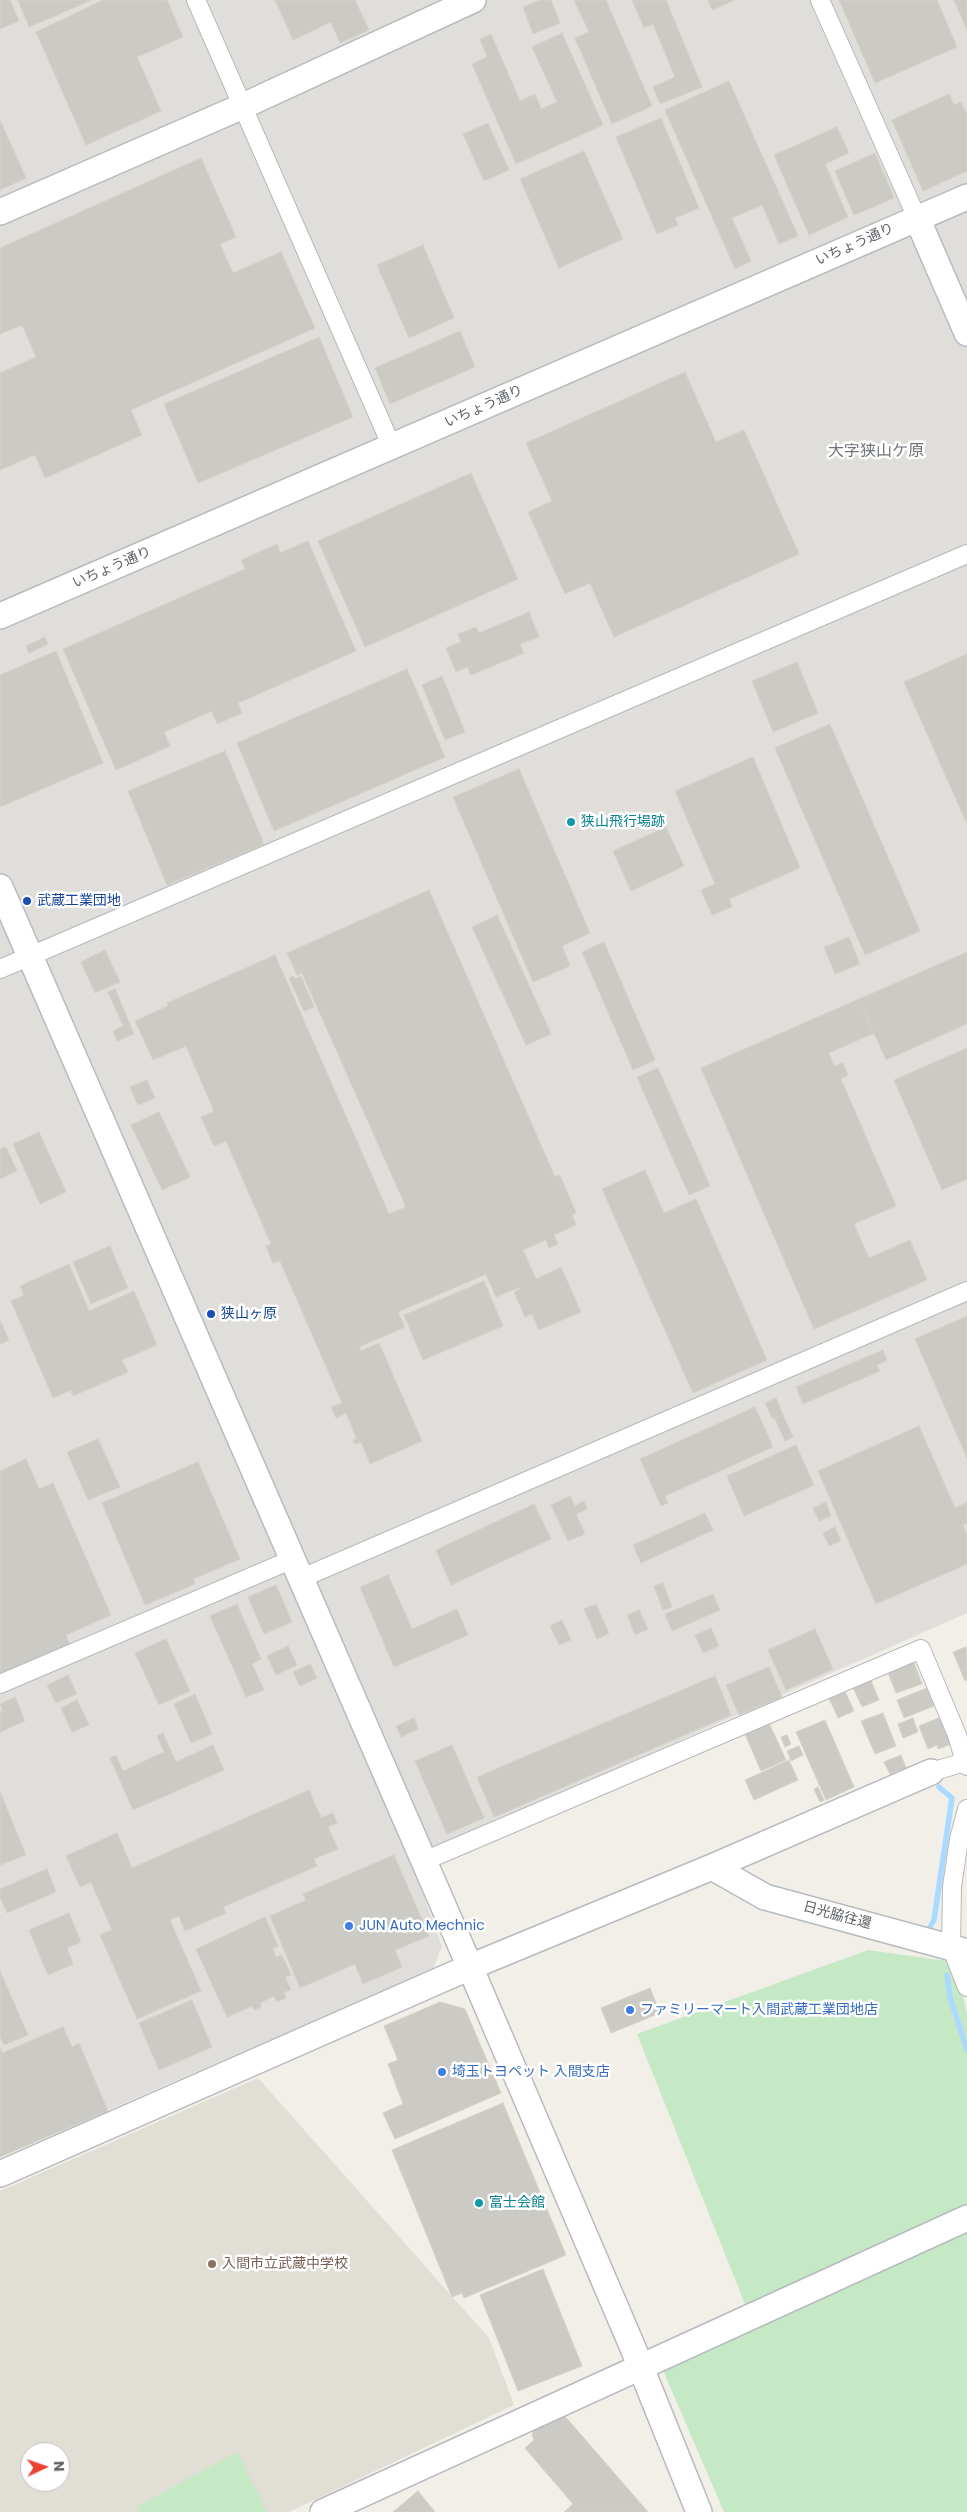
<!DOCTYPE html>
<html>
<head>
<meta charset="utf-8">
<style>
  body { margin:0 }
  #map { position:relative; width:967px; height:2512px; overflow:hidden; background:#f1efe8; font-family:Poppins,sans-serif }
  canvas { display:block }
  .north { position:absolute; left:20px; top:2442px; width:50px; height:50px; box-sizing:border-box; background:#fff; border:1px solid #bfc1c3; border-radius:50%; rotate:87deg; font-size:14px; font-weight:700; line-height:20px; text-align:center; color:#5f6368 }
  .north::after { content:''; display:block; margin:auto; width:18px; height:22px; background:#ea4335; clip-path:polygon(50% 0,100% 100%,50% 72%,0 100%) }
</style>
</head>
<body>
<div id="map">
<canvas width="967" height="2512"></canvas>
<div class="north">N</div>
</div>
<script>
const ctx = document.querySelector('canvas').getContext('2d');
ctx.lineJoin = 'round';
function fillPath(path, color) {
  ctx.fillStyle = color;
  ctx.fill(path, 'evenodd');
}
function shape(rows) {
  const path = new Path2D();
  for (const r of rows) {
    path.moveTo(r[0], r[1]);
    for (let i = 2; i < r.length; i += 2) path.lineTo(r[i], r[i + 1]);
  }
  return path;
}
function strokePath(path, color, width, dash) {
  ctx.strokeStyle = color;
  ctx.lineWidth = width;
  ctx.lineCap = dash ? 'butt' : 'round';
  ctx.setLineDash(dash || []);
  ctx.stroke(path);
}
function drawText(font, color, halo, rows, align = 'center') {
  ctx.font = font + ' Poppins,"Noto Sans JP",sans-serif';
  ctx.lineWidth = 5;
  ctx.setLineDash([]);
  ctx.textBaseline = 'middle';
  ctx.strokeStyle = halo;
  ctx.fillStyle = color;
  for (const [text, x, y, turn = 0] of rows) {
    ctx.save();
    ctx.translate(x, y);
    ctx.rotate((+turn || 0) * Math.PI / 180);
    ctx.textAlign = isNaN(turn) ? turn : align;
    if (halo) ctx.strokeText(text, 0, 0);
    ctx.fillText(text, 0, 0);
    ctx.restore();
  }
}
const industrial = shape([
  [0,0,967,0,967,1613,410,1860,442,1946,433,1969,0,2157]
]);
const education = shape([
  [258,2078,489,2338,514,2405,289,2512,0,2512,0,2191],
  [30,2452,60,2452,60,2482,30,2482]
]);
const green = shape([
  [868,1950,954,1962,967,2013,967,2512,724,2512,662,2368,751,2319,637,2034],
  [237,2452,267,2512,139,2512,136,2507]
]);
const stream = shape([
  [930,1927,934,1920,952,1798,939,1787],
  [947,1975,950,1997,967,2050]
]);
const building = shape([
  [0,0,10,0,19,21,0,29,0,0],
  [18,0,92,0,29,27,18,0],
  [103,0,167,0,183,37,137,57,161,111,86,145,36,32,103,0],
  [275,0,355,0,369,30,340,43,331,22,293,40,275,0],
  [540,0,551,0,560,23,533,34,523,7,540,0],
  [574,0,606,0,652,106,612,124,575,38,589,32,574,0],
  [632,0,666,0,702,87,660,104,653,87,675,77,653,24,644,28,632,0],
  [708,0,735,0,712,10,708,0],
  [839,0,937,0,957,47,875,83,839,0],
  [954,0,967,0,967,30,954,0],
  [562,33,603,125,516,164,472,64,487,57,480,39,491,34,520,101,535,94,541,109,557,102,532,47,562,33],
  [729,81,798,236,779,244,762,205,732,218,751,261,735,269,665,110,729,81],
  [949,94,954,105,961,102,967,114,967,171,923,191,892,120,949,94],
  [661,118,699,208,675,218,678,225,657,234,616,137,661,118],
  [0,120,26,178,0,190,0,120],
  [488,123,509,170,484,181,463,134,488,123],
  [837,127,849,153,825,164,848,217,809,235,774,155,837,127],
  [584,151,623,239,559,268,520,179,584,151],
  [875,153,894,198,854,215,835,171,875,153],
  [201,158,236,237,220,244,233,273,281,252,315,328,131,410,142,435,45,478,35,455,0,470,0,373,36,357,22,325,0,334,0,248,201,158],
  [423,245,454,318,409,338,377,265,423,245],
  [460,331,475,367,390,404,375,368,460,331],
  [319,337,353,417,198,483,164,404,319,337],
  [685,372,716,442,744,430,799,554,614,637,590,583,565,594,528,512,552,501,526,443,685,372],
  [471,473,518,579,365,647,318,541,471,473],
  [308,541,356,651,238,703,242,713,217,724,212,711,164,732,170,746,116,770,63,649,245,569,241,560,277,544,280,553,308,541],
  [529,612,539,637,520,644,524,653,471,675,467,667,456,672,446,648,461,642,458,634,476,627,479,633,529,612],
  [45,637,48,644,29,653,26,646,45,637],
  [56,651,103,763,0,807,0,675,56,651],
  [967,654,967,824,904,682,967,654],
  [797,662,818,713,773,732,752,681,797,662],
  [407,669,445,757,274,831,237,743,407,669],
  [442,676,465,732,445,740,422,685,442,676],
  [830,724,920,931,865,955,775,748,830,724],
  [225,751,264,844,167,885,128,791,225,751],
  [753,757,800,868,729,899,732,907,712,915,701,890,715,884,675,791,753,757],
  [519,769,590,933,562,946,570,966,533,982,453,797,519,769],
  [666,827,684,866,631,891,613,851,666,827],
  [429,890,555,1177,560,1175,576,1213,572,1215,576,1225,554,1235,558,1244,549,1248,546,1240,523,1250,536,1279,561,1267,581,1312,539,1330,532,1314,525,1317,514,1292,520,1289,520,1287,496,1297,486,1274,398,1312,405,1327,359,1347,361,1351,379,1343,422,1441,370,1464,361,1442,355,1444,353,1440,357,1439,346,1413,336,1418,331,1407,342,1403,280,1261,273,1263,266,1246,271,1244,226,1141,214,1146,201,1117,214,1111,186,1046,153,1060,135,1021,168,1006,167,1003,275,955,389,1214,406,1207,302,973,297,975,287,953,429,890],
  [497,915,551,1034,526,1045,472,927,497,915],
  [849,937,860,964,835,974,824,947,849,937],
  [604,942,655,1060,633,1070,582,952,604,942],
  [105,950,120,982,95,993,81,962,105,950],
  [967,952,967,1024,886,1060,859,999,967,952],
  [294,976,295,979,301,976,314,1007,304,1011,289,978,294,976],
  [115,989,134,1034,117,1041,113,1031,123,1026,108,992,115,989],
  [859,999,874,1033,829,1053,834,1066,843,1063,848,1075,841,1079,896,1206,854,1224,869,1258,910,1240,927,1280,814,1329,701,1068,859,999],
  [967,1048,967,1179,942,1190,894,1080,967,1048],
  [658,1068,710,1186,689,1195,637,1077,658,1068],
  [147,1080,155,1098,138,1105,130,1087,147,1080],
  [159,1112,190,1177,162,1190,131,1125,159,1112],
  [39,1132,66,1192,40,1204,13,1144,39,1132],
  [6,1147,17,1171,0,1179,0,1149,6,1147],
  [645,1170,664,1213,696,1199,767,1360,693,1393,602,1189,645,1170],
  [110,1246,128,1288,91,1304,73,1262,110,1246],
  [69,1264,89,1311,134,1291,157,1345,122,1360,128,1372,73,1396,71,1390,53,1398,11,1301,24,1295,20,1286,69,1264],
  [484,1281,503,1326,423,1360,404,1315,484,1281],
  [967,1316,967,1458,915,1339,967,1316],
  [0,1320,9,1340,0,1344,0,1320],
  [883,1350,887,1360,877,1365,880,1371,803,1404,796,1387,883,1350],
  [776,1398,783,1415,773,1419,765,1403,776,1398],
  [755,1407,773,1447,665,1496,668,1503,661,1506,640,1459,755,1407],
  [783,1415,793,1437,785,1441,775,1419,783,1415],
  [919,1426,955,1508,967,1502,967,1523,963,1525,967,1535,967,1564,876,1604,818,1471,919,1426],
  [98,1439,120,1487,88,1500,67,1452,98,1439],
  [796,1445,814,1485,744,1516,727,1476,796,1445],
  [26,1459,39,1489,53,1483,111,1615,66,1635,70,1645,0,1676,0,1471,26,1459],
  [198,1462,240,1559,193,1579,195,1584,145,1605,102,1503,198,1462],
  [570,1496,575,1506,584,1501,587,1509,576,1514,585,1534,568,1541,551,1505,570,1496],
  [826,1502,831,1516,819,1521,813,1508,826,1502],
  [534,1504,551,1539,451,1585,436,1550,534,1504],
  [705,1513,713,1530,641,1563,633,1545,705,1513],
  [835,1527,841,1541,829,1546,823,1533,835,1527],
  [388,1575,412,1629,457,1609,468,1635,394,1667,360,1587,388,1575],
  [663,1583,672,1607,663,1610,654,1586,663,1583],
  [276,1585,292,1622,264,1634,248,1597,276,1585],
  [713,1594,720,1610,672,1631,665,1614,713,1594],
  [237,1604,261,1659,252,1664,264,1690,246,1697,210,1616,237,1604],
  [596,1604,609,1633,597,1639,584,1609,596,1604],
  [639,1610,648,1629,635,1635,627,1615,639,1610],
  [562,1620,571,1640,559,1645,550,1626,562,1620],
  [711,1628,719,1646,703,1653,695,1635,711,1628],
  [815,1629,833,1669,786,1690,768,1650,815,1629],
  [166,1639,190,1691,159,1705,135,1653,166,1639],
  [288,1646,297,1665,276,1675,267,1656,288,1646],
  [966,1647,967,1680,965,1681,953,1652,966,1647],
  [913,1660,922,1684,896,1693,887,1670,913,1660],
  [310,1664,317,1678,300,1686,293,1672,310,1664],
  [769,1667,782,1697,739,1715,726,1685,769,1667],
  [68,1675,77,1694,56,1703,47,1685,68,1675],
  [715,1676,731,1715,494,1817,477,1777,715,1676],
  [870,1678,879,1700,862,1707,852,1685,870,1678],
  [927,1688,934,1706,904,1718,897,1700,927,1688],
  [844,1689,854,1711,838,1718,828,1696,844,1689],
  [195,1694,212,1734,191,1743,174,1704,195,1694],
  [15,1697,25,1721,0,1732,0,1712,3,1711,0,1704,15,1697],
  [77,1700,89,1725,72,1732,61,1708,77,1700],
  [883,1713,896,1746,875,1754,861,1721,883,1713],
  [941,1717,952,1744,938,1749,937,1745,928,1749,919,1726,941,1717],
  [414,1718,418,1729,401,1737,396,1726,414,1718],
  [913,1718,918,1732,903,1738,898,1724,913,1718],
  [825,1720,854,1787,826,1800,796,1732,825,1720],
  [769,1723,786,1760,761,1771,745,1734,769,1723],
  [163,1733,176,1762,213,1745,224,1770,133,1810,110,1758,116,1755,123,1771,164,1752,157,1736,163,1733],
  [787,1735,791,1744,785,1747,781,1737,787,1735],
  [452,1745,484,1818,447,1834,415,1761,452,1745],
  [799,1746,803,1755,791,1761,787,1751,799,1746],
  [901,1755,906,1768,890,1774,884,1762,901,1755],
  [789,1760,798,1780,754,1800,745,1780,789,1760],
  [818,1787,824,1800,820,1802,814,1789,818,1787],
  [309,1790,321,1818,333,1813,337,1823,328,1827,338,1849,314,1859,317,1866,223,1907,226,1913,185,1931,179,1916,170,1920,201,1991,137,2019,100,1935,112,1930,91,1882,80,1887,66,1856,117,1833,132,1868,309,1790],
  [0,1792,26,1855,0,1865,0,1792],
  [394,1855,429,1936,395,1950,402,1967,363,1984,355,1964,300,1988,270,1916,306,1900,303,1894,394,1855],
  [47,1869,56,1892,7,1913,0,1897,0,1889,47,1869],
  [69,1913,81,1942,67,1948,73,1964,48,1975,29,1930,69,1913],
  [265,1917,278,1946,273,1949,276,1957,282,1955,291,1975,285,1977,291,1990,284,1992,286,1998,277,2002,274,1996,260,2003,261,2007,254,2010,252,2006,227,2017,196,1949,265,1917],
  [0,1971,28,2035,4,2045,0,2037,0,1971],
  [650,1988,660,2013,611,2033,601,2008,650,1988],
  [192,2000,212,2047,159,2070,139,2023,192,2000],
  [440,2002,465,2009,501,2093,395,2139,383,2113,403,2104,388,2064,398,2060,384,2026,440,2002],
  [63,2027,72,2047,79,2043,108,2111,0,2157,0,2048,2,2053,63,2027],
  [503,2103,566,2255,464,2298,462,2293,452,2297,392,2150,503,2103],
  [543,2269,582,2366,518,2391,480,2295,543,2269],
  [563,2414,648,2512,564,2512,573,2504,525,2448,534,2440,532,2435,535,2428,553,2417,556,2420,563,2414],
  [418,2491,435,2512,393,2512,418,2491]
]);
const street = shape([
  [196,0,392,447],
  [820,0,917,218],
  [0,969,967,554],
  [302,1578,967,1291],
  [0,1684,293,1559],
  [931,1772,965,1762,967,1766],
  [967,1809,959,1839,952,1887,951,1947,967,1987],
  [424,1861,921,1649,957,1735,965,1762]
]);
const secondary = shape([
  [0,212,243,106,473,0],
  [917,218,967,333],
  [0,616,967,197],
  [0,887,470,1967,633,2348,699,2512],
  [712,1867,765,1897,967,1952],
  [0,2174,470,1967,712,1867,931,1772],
  [323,2512,967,2218]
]);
const markers = [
  [571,822,5,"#0f9aa8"],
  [27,901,5,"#1a4fb4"],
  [211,1314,5,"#1a4fb4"],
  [349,1926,5,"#3f7fe0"],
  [630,2010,5,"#3f7fe0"],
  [442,2072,5,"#3f7fe0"],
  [479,2203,5,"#0f9aa8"],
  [212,2264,5,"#8d6e63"]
];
const streetNames = [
  ["いちょう通り",855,245,-24],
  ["いちょう通り",484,407,-24],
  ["いちょう通り",112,568,-23],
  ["日光脇往還",837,1916,15]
];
const cultureNames = [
  ["狭山飛行場跡",581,822],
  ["富士会館",489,2203]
];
const transitNames = [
  ["武蔵工業団地",37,901],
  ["狭山ヶ原",221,1314]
];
const shopNames = [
  ["JUN Auto Mechnic",359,1926],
  ["ファミリーマート入間武蔵工業団地店",640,2010],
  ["埼玉トヨペット 入間支店",452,2072]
];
const educationNames = [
  ["入間市立武蔵中学校",222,2264]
];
const quarterNames = [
  ["大字狭山ケ原",876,452]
];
fillPath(industrial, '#e0deda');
fillPath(education, '#e1ded6');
fillPath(green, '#c5e8c5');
strokePath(stream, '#aadaff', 5.5);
fillPath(building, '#cccac5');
strokePath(building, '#d6d1c6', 1);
strokePath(street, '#b5b8bc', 20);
strokePath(secondary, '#b6babf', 28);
strokePath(street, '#fff', 18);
strokePath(secondary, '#fff', 25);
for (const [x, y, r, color] of markers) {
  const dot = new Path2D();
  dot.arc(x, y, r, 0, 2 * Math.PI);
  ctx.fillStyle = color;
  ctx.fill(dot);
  strokePath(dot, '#fff', 2);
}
drawText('14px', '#5f6368', '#fff', streetNames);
drawText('14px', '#0d838f', '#fff', cultureNames, 'left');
drawText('14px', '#164399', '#fff', transitNames, 'left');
drawText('14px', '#366cbe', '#fff', shopNames, 'left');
drawText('14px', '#785e54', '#fff', educationNames, 'left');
drawText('16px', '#70757a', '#fff', quarterNames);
</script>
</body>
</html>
